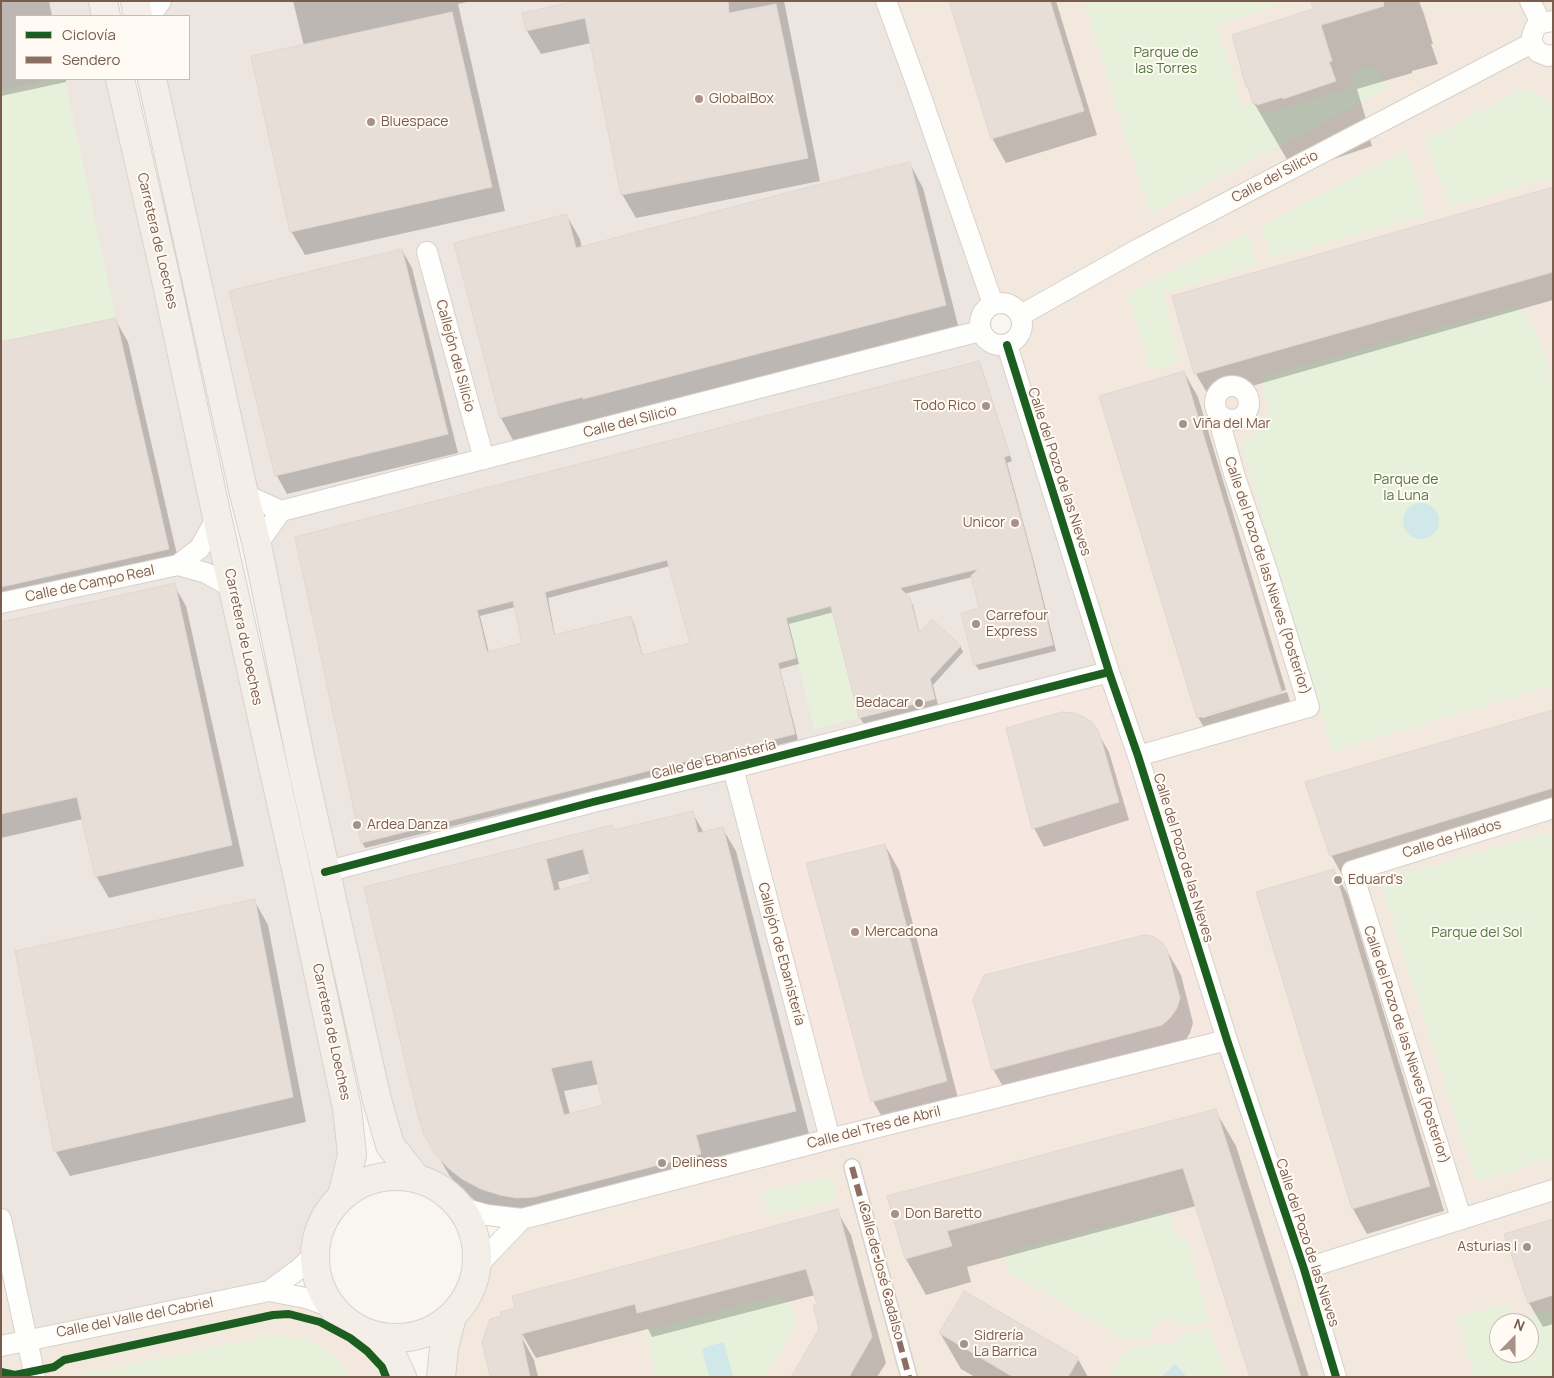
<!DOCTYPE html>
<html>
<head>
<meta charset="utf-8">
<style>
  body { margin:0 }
  #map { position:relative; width:1554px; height:1378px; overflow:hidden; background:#f9f5f0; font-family:Manrope,sans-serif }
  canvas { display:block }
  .frame { position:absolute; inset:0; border:2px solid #7a5c4d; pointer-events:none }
  .legend { position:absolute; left:15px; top:15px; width:175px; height:65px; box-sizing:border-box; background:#fffaf3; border:1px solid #cabbb1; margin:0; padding:6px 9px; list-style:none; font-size:15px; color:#7a5c4d }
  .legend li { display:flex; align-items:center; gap:10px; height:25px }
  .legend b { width:25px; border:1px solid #cabbb1 }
  .north { position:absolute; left:1489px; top:1313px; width:50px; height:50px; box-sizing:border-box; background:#fffaf3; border:1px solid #cabbb1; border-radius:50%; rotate:22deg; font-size:14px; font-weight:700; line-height:20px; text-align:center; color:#7a5c4d }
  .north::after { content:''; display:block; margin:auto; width:18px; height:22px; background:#a69286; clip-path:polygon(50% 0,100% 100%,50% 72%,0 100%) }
</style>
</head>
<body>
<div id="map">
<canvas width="1554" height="1378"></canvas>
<div class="frame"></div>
<ul class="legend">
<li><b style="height:6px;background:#1b5e20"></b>Ciclovía</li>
<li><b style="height:6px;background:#8d6e63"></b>Sendero</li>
</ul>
<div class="north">N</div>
</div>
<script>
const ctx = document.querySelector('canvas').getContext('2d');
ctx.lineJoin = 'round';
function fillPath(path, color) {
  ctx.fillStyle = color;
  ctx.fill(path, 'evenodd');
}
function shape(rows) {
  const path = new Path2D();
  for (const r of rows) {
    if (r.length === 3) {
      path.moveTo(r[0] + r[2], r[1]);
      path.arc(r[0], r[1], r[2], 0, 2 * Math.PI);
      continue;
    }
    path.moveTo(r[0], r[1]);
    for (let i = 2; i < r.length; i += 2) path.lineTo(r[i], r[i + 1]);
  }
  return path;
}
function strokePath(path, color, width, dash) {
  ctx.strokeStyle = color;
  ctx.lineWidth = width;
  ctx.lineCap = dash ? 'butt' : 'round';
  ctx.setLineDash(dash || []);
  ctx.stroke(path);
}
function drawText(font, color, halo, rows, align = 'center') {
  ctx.font = font + ' Manrope,sans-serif';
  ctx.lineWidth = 4;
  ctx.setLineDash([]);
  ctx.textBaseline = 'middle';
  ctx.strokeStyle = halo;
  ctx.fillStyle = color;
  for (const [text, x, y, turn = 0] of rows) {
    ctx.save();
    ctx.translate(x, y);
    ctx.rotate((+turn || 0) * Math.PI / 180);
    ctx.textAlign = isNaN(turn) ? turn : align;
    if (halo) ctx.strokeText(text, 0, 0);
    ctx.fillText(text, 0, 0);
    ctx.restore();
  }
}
const residential = shape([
  [886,1,1553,1,1553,21,1532,36,1553,55,1553,1377,441,1377,452,1316,463,1304,472,1287,477,1266,494,1247,1007,345,1017,339,1022,327,1021,315,1014,307,1004,303,993,304],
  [1499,1323,1529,1323,1529,1353,1499,1353],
  [1,1219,332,1307,353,1326,380,1337,402,1377,1,1377]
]);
const commercial = shape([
  [1109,672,1227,1040,830,1139,733,768]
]);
const industrial = shape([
  [1,1,103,1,106,16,16,16,16,79,120,79,347,1108,342,1196,330,1209,319,1229,314,1255,269,1291,26,1340,1,1219],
  [135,1,886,1,993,304,983,311,979,322,980,331,986,340,996,346,1007,345,1109,672,733,769,830,1139,522,1219,462,1208,449,1195,435,1185,416,1178,390,1145,152,79,189,79,189,16,138,16]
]);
const green = shape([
  [1084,1,1290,1,1217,25,1242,106,1257,103,1261,115,1354,87,1350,73,1365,67,1372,66,1378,70,1387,89,1150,214],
  [53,79,65,79,116,318,1,342,1,90],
  [1527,90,1545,99,1553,106,1553,177,1449,207,1426,139,1517,92],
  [1406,150,1427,214,1271,259,1261,226],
  [1247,233,1257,265,1163,294,1179,363,1151,371,1127,294],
  [1517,306,1535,326,1553,384,1553,685,1332,751,1243,451,1244,443,1266,427,1270,412,1260,377],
  [831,606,859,718,814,729,786,618],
  [1553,831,1553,1158,1476,1182,1380,880],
  [831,1176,837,1200,768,1216,762,1192],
  [1169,1211,1177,1239,1186,1238,1209,1321,1184,1327,1177,1320,1170,1319,1160,1321,1152,1328,1150,1337,1129,1341,1007,1272,1005,1252],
  [775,1296,783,1299,790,1304,795,1318,795,1325,765,1377,656,1377,645,1331],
  [1508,1303,1514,1320,1553,1309,1553,1377,1475,1377,1457,1318],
  [1499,1323,1529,1323,1529,1353,1499,1353],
  [1210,1328,1226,1377,1109,1377,1125,1350,1157,1342,1163,1346,1173,1345,1179,1342,1183,1335],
  [274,1335,286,1335,307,1340,325,1349,339,1361,350,1377,67,1377]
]);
const water = shape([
  [1421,521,18],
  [724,1342,733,1377,709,1377,702,1348],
  [1175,1364,1187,1377,1161,1377]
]);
const shadow = shape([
  [1,1,49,1,52,16,16,16,16,79,66,79,66,82,1,96],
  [293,1,471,1,458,4,505,211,305,255,291,231,304,46],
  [583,1,784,1,820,181,636,218,622,194,591,43,541,54,527,31],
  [950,1,1056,1,1097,135,1006,163,992,138],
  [1312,1,1419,1,1424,14,1433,44,1431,44,1438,64,1412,71,1412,73,1357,89,1368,126,1366,127,1372,146,1322,163,1292,168,1254,103,1247,86,1315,10],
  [910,164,923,188,959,329,514,442,501,418,567,216,580,239,582,248],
  [1553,188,1553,300,1210,398,1196,374,1173,296],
  [402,250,412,268,458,453,287,494,277,476,231,292],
  [115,319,128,342,181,572,1,613,1,343],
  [978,363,982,369,1012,461,1007,463,1034,562,1056,651,979,670,975,664,980,609,972,577,904,594,913,605,920,634,960,646,963,652,933,685,938,705,864,724,860,718,834,612,789,624,799,664,780,669,798,740,365,848,362,842,297,538],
  [670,566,691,644,643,656,634,623,630,617,555,636,548,598],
  [515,607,523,644,489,653,480,616],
  [1184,372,1198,397,1286,690,1202,715,1202,718,1287,692,1295,717,1212,742,1198,717],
  [174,585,186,606,244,866,109,898,96,876,83,819,1,838,1,623],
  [1553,712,1553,817,1345,880,1331,855],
  [1098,733,1109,752,1129,820,1044,847,1034,828],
  [692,812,704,833,722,828,736,851,809,1134,708,1159,713,1177,530,1220,477,1202,462,1190,449,1175,426,1134,365,888,615,831],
  [591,873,593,882,560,890,558,882],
  [599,1084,605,1106,570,1114,564,1091],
  [885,845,899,870,960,1106,887,1126,873,1101],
  [1334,870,1348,895,1444,1211,1367,1234,1353,1209,1258,893],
  [254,900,268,925,306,1122,70,1176,56,1152],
  [1166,949,1181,975,1193,1023,1190,1033,1184,1043,1007,1094,993,1069],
  [1215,1110,1236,1146,1309,1377,1251,1377,1196,1206,967,1267,971,1282,926,1295,906,1259,889,1197],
  [837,1211,851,1235,886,1363,877,1377,793,1377,820,1329,818,1306,815,1295,652,1337,648,1329,536,1358,522,1334,520,1334,534,1360,538,1377,491,1377,484,1342],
  [1553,1221,1553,1324,1543,1327,1529,1303],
  [940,1333,1078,1359,1088,1377,975,1377,961,1369]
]);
const building = shape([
  [577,1,728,1,729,13,776,4,808,158,621,195,585,18,526,31,522,13,577,1],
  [949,1,1050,1,1084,111,991,139,949,1],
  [1311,1,1383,1,1384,6,1321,25,1332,61,1329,62,1336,81,1283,99,1283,97,1257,105,1257,103,1253,104,1248,86,1246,87,1232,35,1313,9,1311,1],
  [452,12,492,187,290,232,251,56,452,12],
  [910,162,946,305,583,399,583,397,500,418,454,243,567,214,576,248,813,186,910,162],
  [1553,187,1553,272,1194,374,1172,296,1553,187],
  [402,249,448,434,275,476,229,291,402,249],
  [116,318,169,549,1,587,1,342,116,318],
  [979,361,1010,455,1004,457,1031,555,1053,645,974,665,961,613,979,608,971,576,978,569,900,588,910,598,919,633,932,619,961,646,930,679,935,699,859,718,831,606,786,618,796,658,778,663,795,734,361,843,295,537,979,361],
  [667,560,690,643,642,655,631,616,554,635,545,592,667,560],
  [513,601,522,643,487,652,477,610,513,601],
  [1184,371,1282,693,1197,718,1099,396,1184,371],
  [175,583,232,845,95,877,77,797,1,814,1,622,175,583],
  [1553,710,1553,788,1330,856,1305,782,1553,710],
  [1062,712,1074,713,1084,717,1092,722,1099,732,1119,802,1032,829,1006,728,1062,712],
  [693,811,698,833,723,827,796,1111,696,1135,701,1154,534,1197,517,1198,500,1195,481,1189,462,1179,447,1167,434,1152,424,1135,418,1116,364,887,612,825,614,830,693,811],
  [583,849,591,881,554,891,546,859,583,849],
  [592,1060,603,1105,564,1115,551,1068,592,1060],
  [885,844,947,1081,871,1102,806,863,885,844],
  [1334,869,1430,1186,1352,1209,1256,892,1334,869],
  [255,899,293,1097,54,1152,15,951,255,899],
  [1144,935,1152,936,1162,942,1167,949,1180,998,1177,1008,1170,1018,1162,1025,992,1070,973,1000,984,975,1144,935],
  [1216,1109,1301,1377,1250,1377,1183,1168,947,1231,952,1246,905,1259,887,1196,1216,1109],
  [838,1209,872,1337,849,1377,791,1377,819,1329,813,1305,817,1305,806,1269,637,1313,635,1304,521,1334,530,1377,490,1377,482,1342,490,1319,501,1316,500,1312,515,1308,512,1296,838,1209],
  [1553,1219,1553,1295,1528,1303,1504,1234,1553,1219],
  [964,1291,1079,1358,1068,1377,1013,1377,939,1333,964,1291]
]);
const pedestrian = shape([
  [852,1167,909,1377]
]);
const minor = shape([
  [886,1,919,91,993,304],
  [1530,1,1541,23],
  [150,16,161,1],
  [1553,21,1541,23,1535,28,1532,36,1532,43,1538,52,1548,56,1553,55],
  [427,252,484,459],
  [1001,324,21],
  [1021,315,1142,247,1532,43],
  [1007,345,1109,672,1138,756,1227,1040,1304,1269,1336,1377],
  [1232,403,17],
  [244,494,281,511,980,331],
  [257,545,281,511],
  [178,565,206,573,233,588],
  [1,603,178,565,200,548,217,517],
  [1138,756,1309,707,1266,567,1235,477,1222,431,1225,419],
  [733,768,830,1139],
  [325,872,593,802,733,768,1109,672],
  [462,1208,487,1215,522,1219,830,1139,1227,1040],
  [1461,1218,1352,871,1553,808],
  [1,1219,35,1377],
  [477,1266,522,1219],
  [1304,1269,1553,1190],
  [269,1291,299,1269,314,1255],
  [1,1346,269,1291,306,1298,332,1307]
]);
const primary = shape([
  [103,1,106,16],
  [135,1,138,16],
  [120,79,163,266,217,517,298,878,347,1108,352,1155,342,1196],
  [152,79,244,494,257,545,303,770,377,1100,390,1145,416,1178],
  [396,1257,81],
  [380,1337,395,1362,402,1377],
  [441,1377,444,1348,452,1316]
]);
const quiet = shape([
  [852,1167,909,1377]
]);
const cycleway = shape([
  [1007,345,1109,672,1138,756,1227,1040,1304,1269,1336,1377],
  [325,872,593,802,733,768,1109,672],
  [1,1372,15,1375,54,1367,64,1360,273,1315,289,1314,320,1322,350,1338,367,1351,382,1367,386,1377]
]);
const markers = [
  [699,99,5,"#a69286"],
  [371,122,5,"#a69286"],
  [986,406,5,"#a69286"],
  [1183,424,5,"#a69286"],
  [1015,523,5,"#a69286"],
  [976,624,5,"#a69286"],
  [919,703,5,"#a69286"],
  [357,825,5,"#a69286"],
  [1338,880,5,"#a69286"],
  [855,932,5,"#a69286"],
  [662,1163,5,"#a69286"],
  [895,1214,5,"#a69286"],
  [1527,1247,5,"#a69286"],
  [964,1344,5,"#a69286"]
];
const parkNames = [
  ["Parque de",1166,53],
  ["las Torres",1166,69],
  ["Parque de",1406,480],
  ["la Luna",1406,496],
  ["Parque del Sol",1477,933]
];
const poiNames = [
  ["GlobalBox",709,99],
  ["Bluespace",381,122],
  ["Todo Rico",976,406,"right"],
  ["Viña del Mar",1193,424],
  ["Unicor",1005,523,"right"],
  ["Carrefour",986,616],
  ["Express",986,632],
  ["Bedacar",909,703,"right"],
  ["Ardea Danza",367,825],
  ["Eduard's",1348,880],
  ["Mercadona",865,932],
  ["Deliness",672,1163],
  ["Don Baretto",905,1214],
  ["Asturias I",1517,1247,"right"],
  ["Sidrería",974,1336],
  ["La Barrica",974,1352]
];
const streetNames = [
  ["Calle del Silicio",1275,177,-28],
  ["Carretera de Loeches",157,241,77],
  ["Callejón del Silicio",455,356,75],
  ["Calle del Silicio",630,422,-14],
  ["Calle del Pozo de las Nieves",1059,472,72],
  ["Calle del Pozo de las Nieves (Posterior)",1267,576,72],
  ["Calle de Campo Real",90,584,-12],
  ["Carretera de Loeches",243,637,78],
  ["Calle de Ebanistería",714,760,-14],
  ["Calle de Hilados",1452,839,-17],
  ["Calle del Pozo de las Nieves",1183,858,73],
  ["Callejón de Ebanistería",781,954,75],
  ["Carretera de Loeches",331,1032,78],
  ["Calle del Pozo de las Nieves (Posterior)",1406,1045,72],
  ["Calle del Tres de Abril",874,1128,-14],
  ["Calle del Pozo de las Nieves",1307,1243,72],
  ["Calle de José Cadalso",881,1272,75],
  ["Calle del Valle del Cabriel",135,1318,-11]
];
fillPath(residential, '#f2e8de');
fillPath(commercial, '#f6e8e1');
fillPath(industrial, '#ede5e0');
fillPath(green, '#e7f0db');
fillPath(water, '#d0e8ea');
fillPath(shadow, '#0003');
fillPath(building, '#e6ded7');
strokePath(building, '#e2d8d2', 1);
strokePath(pedestrian, '#d7d1cb', 18);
strokePath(minor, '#d7d1cb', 22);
strokePath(primary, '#dad1cc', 30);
strokePath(pedestrian, '#fefefd', 15);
strokePath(minor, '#fefefd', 20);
strokePath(primary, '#f3eee8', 28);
strokePath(quiet, '#8d6e63', 6, [12, 6]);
strokePath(cycleway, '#1b5e20', 8);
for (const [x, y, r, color] of markers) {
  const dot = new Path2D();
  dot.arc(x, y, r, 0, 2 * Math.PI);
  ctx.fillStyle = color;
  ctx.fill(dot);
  strokePath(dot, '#fffaf3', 2);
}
drawText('14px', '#537a41', '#fffaf3', parkNames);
drawText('14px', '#7a5c4d', '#fffaf3', poiNames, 'left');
drawText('14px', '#7a5c4d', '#fffaf3', streetNames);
</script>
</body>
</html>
